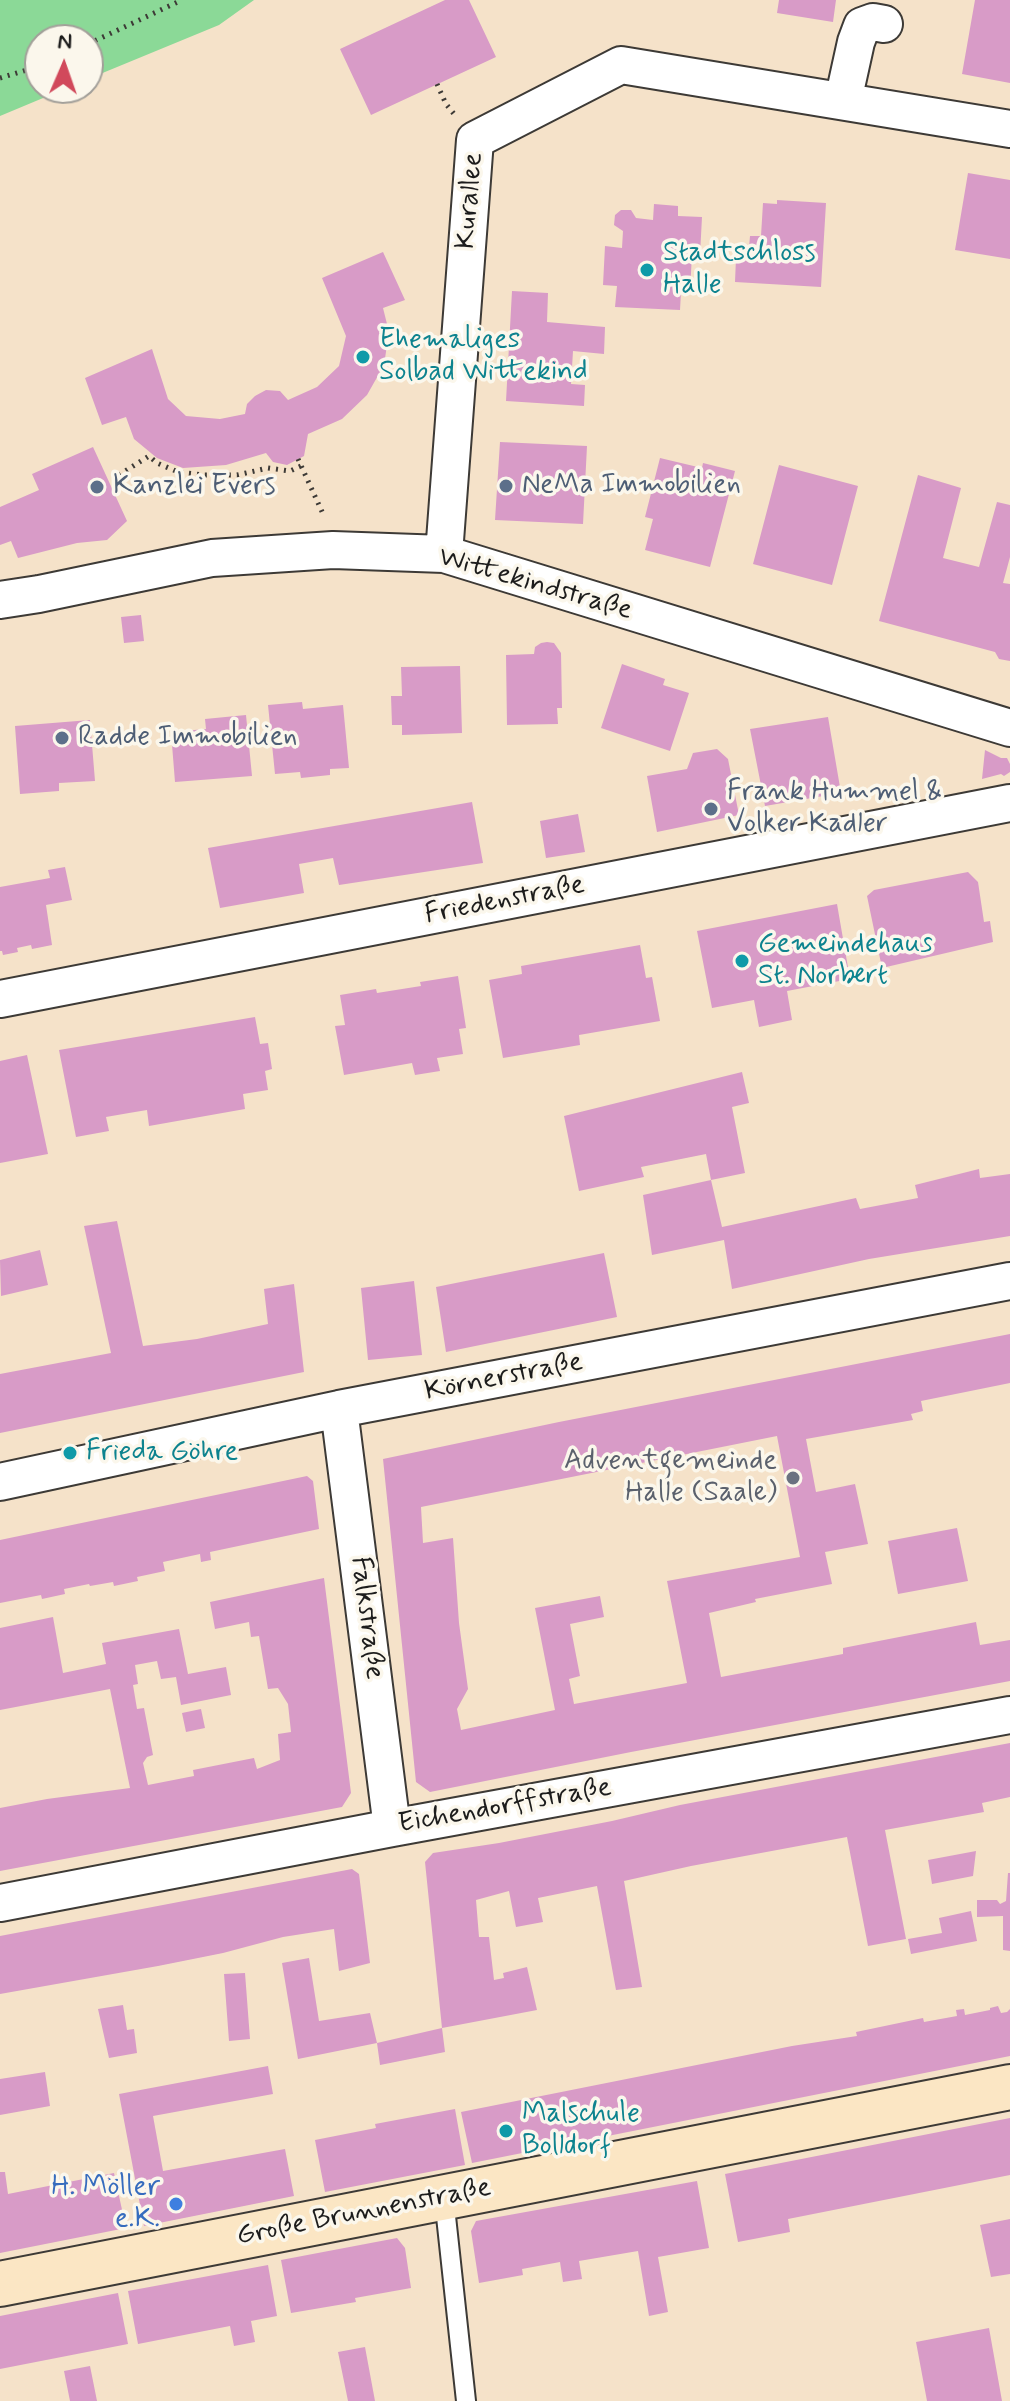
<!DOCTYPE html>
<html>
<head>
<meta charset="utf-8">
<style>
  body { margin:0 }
  #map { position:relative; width:1010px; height:2401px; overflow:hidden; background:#f5e2c9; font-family:Mynerve,sans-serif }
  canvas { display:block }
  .north { position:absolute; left:24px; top:24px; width:80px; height:80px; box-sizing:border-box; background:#fbf7ec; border:2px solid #a29f99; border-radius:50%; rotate:2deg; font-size:22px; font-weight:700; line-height:32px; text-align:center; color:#1c1c1c }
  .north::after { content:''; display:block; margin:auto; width:28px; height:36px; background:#d1495b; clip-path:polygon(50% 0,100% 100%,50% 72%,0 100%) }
</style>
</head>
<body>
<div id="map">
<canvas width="1010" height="2401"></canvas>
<div class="north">N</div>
</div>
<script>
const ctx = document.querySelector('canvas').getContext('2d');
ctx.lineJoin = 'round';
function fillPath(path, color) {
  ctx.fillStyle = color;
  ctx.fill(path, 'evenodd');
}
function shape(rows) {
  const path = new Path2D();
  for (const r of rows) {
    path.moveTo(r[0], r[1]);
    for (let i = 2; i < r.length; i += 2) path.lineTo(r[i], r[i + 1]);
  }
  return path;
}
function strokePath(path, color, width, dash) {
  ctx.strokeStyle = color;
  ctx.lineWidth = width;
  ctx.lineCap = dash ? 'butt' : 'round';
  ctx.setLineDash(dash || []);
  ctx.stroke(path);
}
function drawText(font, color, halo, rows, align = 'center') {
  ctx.font = font + ' Mynerve,sans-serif';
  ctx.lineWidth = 7;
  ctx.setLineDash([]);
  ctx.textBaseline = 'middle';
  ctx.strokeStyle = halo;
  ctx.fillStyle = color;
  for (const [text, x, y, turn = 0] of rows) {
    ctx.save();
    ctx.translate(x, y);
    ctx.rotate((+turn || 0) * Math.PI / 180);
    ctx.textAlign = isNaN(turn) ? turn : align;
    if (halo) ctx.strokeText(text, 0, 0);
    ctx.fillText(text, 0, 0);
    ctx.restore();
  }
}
const green = shape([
  [0,0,254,0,219,25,88,79,88,40,40,40,40,88,67,88,0,116]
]);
const building = shape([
  [445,0,469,0,496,57,371,115,340,49],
  [779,0,836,0,833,22,777,13],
  [975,0,1010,0,1010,83,962,74],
  [968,173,1010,180,1010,259,955,250],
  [777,200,826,203,821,287,735,282,736,258,748,259,750,236,761,236,763,203,777,204],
  [654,204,678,206,678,216,702,217,700,255,692,254,690,292,681,292,680,310,615,307,617,286,603,285,605,246,622,248,623,231,614,225,615,215,621,210,631,210,636,218,653,220],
  [383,252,405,300,383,308,389,332,384,365,367,395,342,419,308,434,304,456,287,465,273,462,266,453,226,465,183,468,157,458,134,439,126,417,102,425,85,378,152,349,168,399,186,416,220,419,245,414,247,404,255,396,266,390,280,391,288,400,317,387,339,366,346,336,322,278],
  [512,291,548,293,547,322,605,327,604,354,573,351,571,384,585,385,584,406,506,401],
  [500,442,587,446,583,524,495,520],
  [93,447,127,521,107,540,77,543,18,558,11,541,0,545,0,507,39,490,32,474],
  [660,458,702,468,703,463,735,471,710,567,645,550,653,519,645,517],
  [779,465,858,486,832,585,753,564],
  [918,475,961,488,943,558,979,567,997,502,1010,505,1010,557,1003,583,1010,584,1010,661,999,659,995,652,879,621],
  [141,615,144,641,124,643,121,617],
  [547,642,554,643,561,653,562,708,557,708,558,724,507,725,506,655,534,654,535,647,541,643],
  [622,664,665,679,663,685,689,693,670,751,601,728],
  [460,666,462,733,402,735,402,725,392,725,391,696,402,696,401,667],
  [302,702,303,709,343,705,349,768,330,769,330,775,301,778,300,772,275,774,268,705],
  [246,715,252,776,175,782,171,732,206,729,205,719],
  [828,717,841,793,765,806,750,729],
  [90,720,95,781,59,783,59,791,20,794,15,726],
  [717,749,728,759,739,815,657,832,647,776,687,769,693,753],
  [985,750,1001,758,1007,758,1010,764,1010,772,1004,776,1001,774,982,779],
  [472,802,483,863,339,885,333,858,299,864,304,893,220,908,208,848],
  [578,814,585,852,546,858,540,821],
  [65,867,72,900,46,905,52,945,32,949,31,945,17,948,18,952,3,955,2,951,0,951,0,887,50,878,48,870],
  [968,872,978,882,984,922,990,921,993,942,882,968,867,896,874,890],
  [837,904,850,979,787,991,792,1020,759,1027,754,1000,712,1008,697,931],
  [640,945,646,978,652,977,660,1021,579,1035,580,1045,503,1058,489,980,522,974,521,966],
  [458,976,466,1028,459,1029,463,1054,437,1058,440,1071,415,1075,412,1063,344,1075,335,1026,345,1025,340,995,376,989,377,993,421,986,420,982],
  [255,1017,260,1044,268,1043,272,1069,265,1071,268,1090,243,1094,245,1109,149,1126,147,1110,129,1113,106,1117,109,1131,76,1137,59,1050],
  [27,1055,48,1154,0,1163,0,1061],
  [742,1072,749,1103,732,1107,745,1173,711,1180,706,1154,641,1167,644,1177,579,1191,564,1116],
  [979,1169,980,1178,1010,1174,1010,1236,869,1259,732,1289,724,1240,652,1255,643,1195,711,1180,722,1227,856,1198,860,1209,918,1198,915,1185],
  [117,1221,143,1346,197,1339,268,1324,264,1289,294,1284,304,1372,0,1433,0,1374,111,1353,84,1226],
  [40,1250,48,1285,1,1296,0,1260],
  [604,1253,617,1317,446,1352,436,1287],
  [414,1281,422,1355,368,1360,361,1288],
  [1010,1334,1010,1383,921,1401,923,1411,911,1414,913,1420,806,1439,816,1492,855,1484,868,1544,825,1552,832,1584,755,1599,756,1602,709,1613,721,1677,843,1654,843,1648,976,1622,980,1645,1010,1640,1010,1681,631,1752,430,1792,416,1782,383,1459,559,1422],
  [777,1436,800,1557,667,1581,687,1683,574,1704,569,1679,580,1676,570,1624,604,1617,600,1596,535,1608,555,1710,461,1730,457,1709,468,1689,459,1623,453,1538,423,1543,421,1507],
  [307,1476,313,1481,319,1529,210,1552,211,1560,201,1562,200,1554,163,1562,165,1571,137,1577,138,1581,114,1586,113,1582,90,1586,89,1584,64,1589,65,1594,42,1599,41,1595,0,1603,0,1540],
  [957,1528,968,1581,898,1594,888,1541],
  [324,1578,351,1793,342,1807,0,1871,0,1808,47,1799,130,1788,110,1689,0,1710,0,1628,53,1617,63,1673,106,1664,102,1643,179,1629,188,1674,226,1667,231,1695,181,1705,176,1677,161,1679,157,1661,135,1665,138,1684,133,1685,137,1709,144,1708,153,1755,147,1757,143,1763,148,1785,194,1776,193,1770,254,1758,257,1769,280,1760,278,1734,291,1732,288,1704,278,1688,268,1689,259,1636,251,1637,249,1622,215,1629,210,1602],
  [201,1709,205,1728,186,1732,182,1713],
  [1010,1743,1010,1797,982,1803,984,1812,885,1830,906,1939,868,1946,847,1837,691,1866,624,1881,642,1987,616,1990,597,1886,538,1898,543,1922,516,1927,509,1891,476,1900,479,1937,489,1937,494,1980,504,1978,503,1973,527,1967,537,2010,442,2028,445,2052,380,2065,377,2043,442,2028,425,1862,433,1853,499,1843,612,1821,680,1805],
  [976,1851,973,1876,932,1884,928,1860],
  [352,1869,359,1874,370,1963,339,1971,334,1929,283,1937,223,1953,158,1966,0,1994,0,1936],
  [1008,1873,1010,1873,1010,1951,1003,1950,1003,1916,977,1917,977,1900,997,1900,1000,1904,1006,1901],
  [971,1911,977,1941,911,1954,908,1939,942,1933,939,1918],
  [309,1958,319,2021,370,2013,377,2043,298,2059,282,1963],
  [245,1973,250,2039,229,2041,224,1974],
  [123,2005,127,2030,134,2029,137,2053,109,2058,98,2009],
  [998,2006,1001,2013,1007,2012,1010,2009,1010,2056,472,2163,461,2112,792,2046,857,2036,856,2032,923,2018,924,2022,957,2016,956,2010,964,2009,965,2015,990,2010,990,2008],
  [268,2066,273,2094,153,2116,163,2171,285,2149,294,2196,144,2226,119,2094],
  [45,2072,50,2106,0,2115,0,2079],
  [455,2109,465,2165,325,2192,315,2140,376,2128,375,2124],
  [1010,2118,1010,2175,788,2219,790,2232,738,2242,725,2174],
  [0,2172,5,2172,8,2194,114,2173,126,2228,0,2253],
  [697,2181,709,2248,658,2257,668,2312,649,2316,638,2251,579,2261,582,2279,563,2282,560,2262,522,2269,523,2275,479,2283,471,2231,476,2221],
  [1010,2219,1010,2274,991,2277,980,2225],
  [397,2238,405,2248,411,2288,355,2298,356,2302,291,2313,281,2260],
  [268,2265,277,2316,251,2321,255,2342,234,2346,230,2326,138,2344,128,2291],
  [118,2293,128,2344,0,2369,0,2316],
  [989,2328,1002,2401,927,2401,916,2342],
  [365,2347,375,2401,348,2401,338,2352],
  [90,2366,97,2401,70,2401,64,2371]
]);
const path = shape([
  [88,44,182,0],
  [0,78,40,66],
  [437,84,446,104,454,114],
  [298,459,324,516],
  [119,475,149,456,157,463,178,472,204,475,237,475,268,468,290,471,301,466]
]);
const lane = shape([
  [444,2198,466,2401]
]);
const street = shape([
  [843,101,856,42,862,26,873,22,884,24],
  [444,554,475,140,621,65,1010,129],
  [0,600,39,594,212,558,333,550,444,554,1010,728],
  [0,999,1010,803],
  [339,1409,392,1828],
  [0,1482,339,1409,1010,1281],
  [0,1903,392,1828,1010,1715]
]);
const secondary = shape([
  [0,2284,1010,2087]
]);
const markers = [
  [647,270,8,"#0f9aa8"],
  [363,357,8,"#0f9aa8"],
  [506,486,8,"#5c6f8a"],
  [97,487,8,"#5c6f8a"],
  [62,738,8,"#5c6f8a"],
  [711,809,8,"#5c6f8a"],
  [742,961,8,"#0f9aa8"],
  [70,1453,8,"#0f9aa8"],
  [793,1478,8,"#6b7280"],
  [506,2131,8,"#0f9aa8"],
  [176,2204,8,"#3f7fe0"]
];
const streetNames = [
  ["Kurallee",471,201,-85],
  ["Wittekindstraße",535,585,16],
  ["Friedenstraße",505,901,-11],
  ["Körnerstraße",504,1378,-11],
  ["Falkstraße",366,1618,83],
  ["Eichendorffstraße",505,1807,-10],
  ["Große Brunnenstraße",364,2213,-11]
];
const cultureNames = [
  ["Stadtschloss",663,254],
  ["Halle",663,286],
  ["Ehemaliges",379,341],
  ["Solbad Wittekind",379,373],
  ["Gemeindehaus",758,945],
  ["St. Norbert",758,977],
  ["Frieda Göhre",86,1453],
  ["Malschule",522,2115],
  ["Bolldorf",522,2147]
];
const serviceNames = [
  ["NeMa Immobilien",522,486],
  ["Kanzlei Evers",113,487],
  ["Radde Immobilien",78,738],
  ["Frank Hummel &",727,793],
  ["Volker Kadler",727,825]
];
const worshipNames = [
  ["Adventgemeinde",777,1462],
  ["Halle (Saale)",777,1494]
];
const shopNames = [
  ["H. Möller",160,2188],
  ["e.K.",160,2220]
];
fillPath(green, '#8bd997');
fillPath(building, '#d89bc7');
strokePath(lane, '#3d3a36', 22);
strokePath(street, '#3d3a36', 40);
strokePath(secondary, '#3d3a36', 48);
strokePath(path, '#3d3a36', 5, [2, 6]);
strokePath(lane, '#fff', 18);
strokePath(street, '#fff', 36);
strokePath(secondary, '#fbe6c4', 44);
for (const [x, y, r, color] of markers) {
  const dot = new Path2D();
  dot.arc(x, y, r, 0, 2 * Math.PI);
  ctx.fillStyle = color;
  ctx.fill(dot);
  strokePath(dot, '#fbf7ec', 3);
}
drawText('28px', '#1c1c1c', '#fbf7ec', streetNames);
drawText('28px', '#0d838f', '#fbf7ec', cultureNames, 'left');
drawText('28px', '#4e5e75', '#fbf7ec', serviceNames, 'left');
drawText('28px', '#5b616d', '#fbf7ec', worshipNames, 'right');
drawText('28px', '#366cbe', '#fbf7ec', shopNames, 'right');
</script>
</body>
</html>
